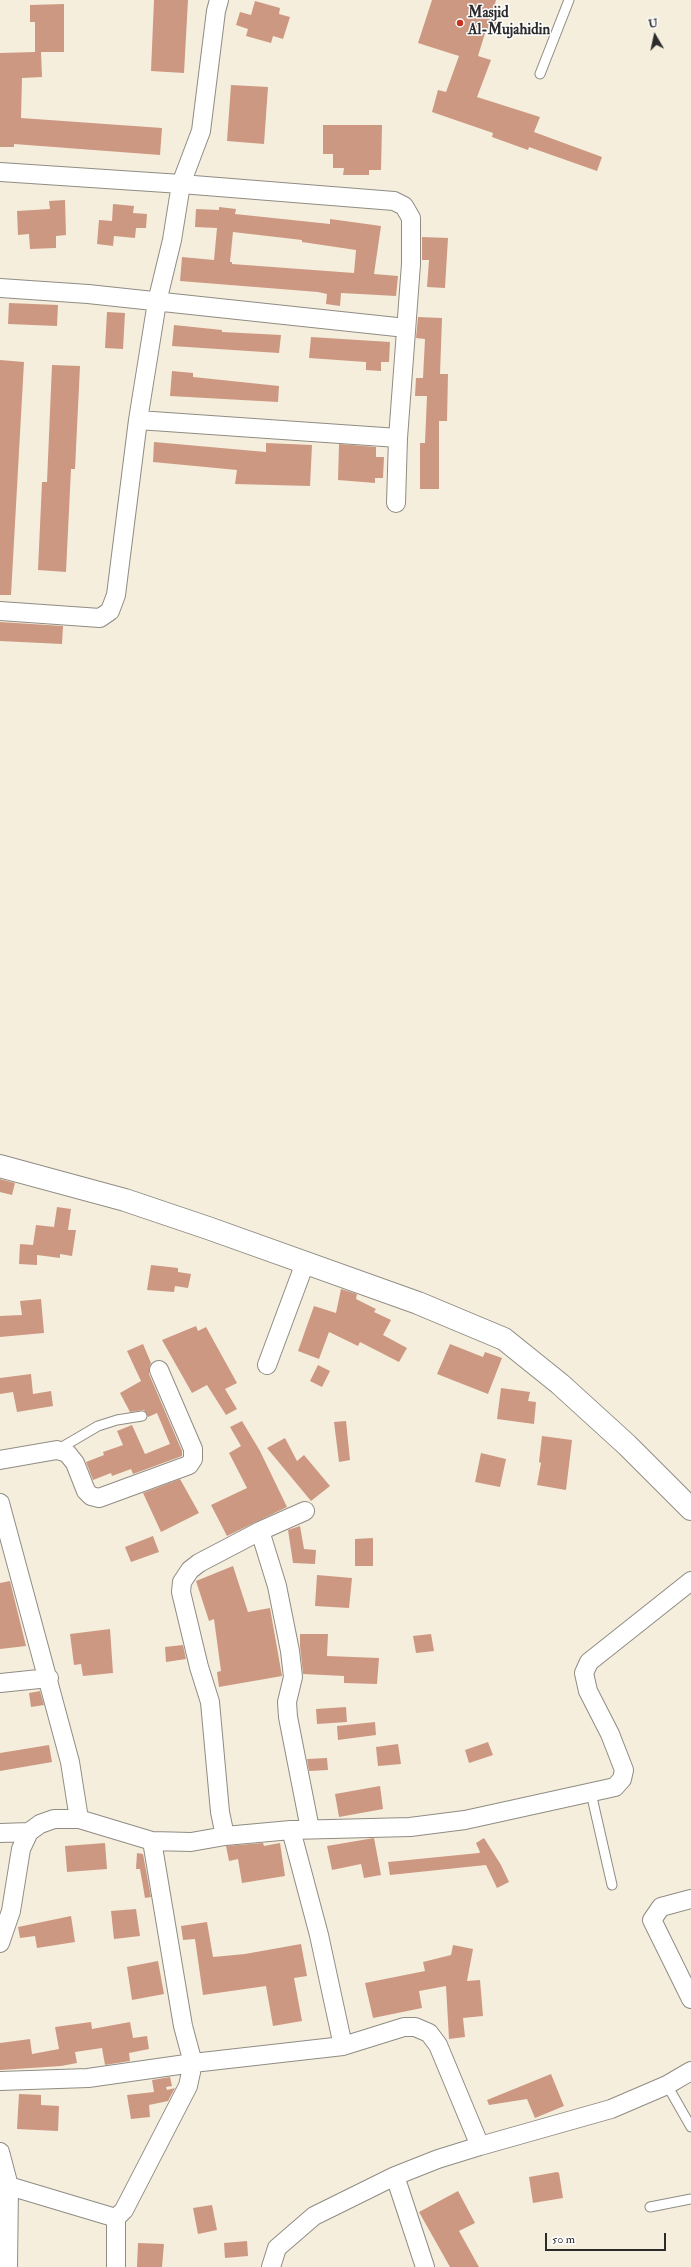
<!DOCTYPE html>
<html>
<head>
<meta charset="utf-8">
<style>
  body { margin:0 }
  #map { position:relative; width:691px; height:2267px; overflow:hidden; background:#f5eedc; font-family:"IM FELL Double Pica",serif }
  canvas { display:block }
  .north { position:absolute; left:635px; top:16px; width:40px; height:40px; -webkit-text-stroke:3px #fff; paint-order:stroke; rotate:351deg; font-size:11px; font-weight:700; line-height:16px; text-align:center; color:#2b2b2b }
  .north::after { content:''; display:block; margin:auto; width:14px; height:18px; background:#2b2b2b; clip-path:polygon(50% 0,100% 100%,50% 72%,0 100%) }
  .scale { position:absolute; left:545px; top:2233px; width:121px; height:18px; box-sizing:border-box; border:2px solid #2b2b2b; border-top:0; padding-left:5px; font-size:12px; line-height:14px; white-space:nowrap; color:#2b2b2b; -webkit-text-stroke:3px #fff; paint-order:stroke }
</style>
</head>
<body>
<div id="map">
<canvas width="691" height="2267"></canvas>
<div class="north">U</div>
<div class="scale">50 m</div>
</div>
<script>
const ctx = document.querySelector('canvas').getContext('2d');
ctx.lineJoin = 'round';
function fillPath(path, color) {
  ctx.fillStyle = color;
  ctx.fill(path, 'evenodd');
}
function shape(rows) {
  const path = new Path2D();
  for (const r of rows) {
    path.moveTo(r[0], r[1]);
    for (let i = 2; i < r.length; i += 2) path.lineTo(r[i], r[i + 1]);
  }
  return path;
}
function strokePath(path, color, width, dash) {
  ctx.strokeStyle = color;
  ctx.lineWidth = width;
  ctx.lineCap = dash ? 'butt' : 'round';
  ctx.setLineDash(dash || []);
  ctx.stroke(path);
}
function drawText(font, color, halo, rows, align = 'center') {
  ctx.font = font + ' "IM FELL Double Pica",serif';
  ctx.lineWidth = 3;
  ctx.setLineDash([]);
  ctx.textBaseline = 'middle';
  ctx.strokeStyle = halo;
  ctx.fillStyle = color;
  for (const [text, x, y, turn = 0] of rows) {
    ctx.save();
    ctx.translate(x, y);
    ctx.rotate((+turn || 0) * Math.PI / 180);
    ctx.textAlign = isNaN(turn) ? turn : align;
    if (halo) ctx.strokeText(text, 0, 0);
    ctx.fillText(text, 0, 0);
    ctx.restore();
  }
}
const building = shape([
  [154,0,188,0,184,73,151,71],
  [432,0,496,0,492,15,498,17,493,32,486,30,478,56,491,60,477,97,540,117,534,132,602,157,597,171,529,147,528,150,492,137,493,133,432,112,438,90,446,92,459,56,418,43],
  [255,1,280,8,279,14,290,17,283,39,273,36,271,43,246,36,248,29,236,25,240,12,251,15],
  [64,4,64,52,41,52,42,77,22,78,21,118,162,128,160,155,14,144,14,147,0,147,0,53,35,52,35,22,30,22,30,5],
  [231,85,268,87,264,144,227,141],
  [323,125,382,125,381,170,369,170,369,175,343,175,344,168,333,168,333,154,323,154],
  [65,200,66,235,56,236,56,248,30,249,29,234,18,235,17,211,50,209,49,201],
  [113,204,134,206,133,213,147,214,146,228,136,228,135,238,114,236,113,246,97,244,99,220,112,221],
  [219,207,236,209,235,214,330,224,330,219,381,226,374,274,398,276,396,296,341,293,340,306,326,304,327,294,318,292,180,281,182,257,214,260,217,228,195,227,196,209,219,210],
  [233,232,302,240,302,242,356,250,354,273,232,264,232,262,230,262],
  [422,237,448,238,445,288,427,287,429,260,422,260],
  [9,303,58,305,57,326,8,324],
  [107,312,125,313,123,349,105,348],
  [418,317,442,318,440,374,448,374,447,421,439,421,439,489,420,489,420,443,425,443,427,396,415,396,416,378,423,378,425,339,416,338],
  [174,325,222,330,222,332,281,335,279,353,172,346],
  [311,337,390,342,389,362,381,362,381,371,366,370,366,362,309,358],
  [0,360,24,362,11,595,0,595],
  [52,365,80,366,75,469,71,469,66,572,38,570,42,482,47,482],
  [172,371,193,373,193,377,279,386,278,402,170,396],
  [154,442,266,452,266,443,312,445,310,486,235,484,237,470,153,462],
  [339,444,376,447,376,457,384,457,383,478,375,478,375,483,338,480],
  [0,622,63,626,62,644,0,641],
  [0,1179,15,1183,12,1195,0,1192],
  [57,1207,71,1209,68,1230,76,1230,72,1256,60,1254,60,1258,37,1255,37,1265,19,1264,20,1244,33,1245,36,1225,54,1227],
  [151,1265,178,1268,178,1272,191,1274,188,1288,175,1286,174,1292,147,1290],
  [341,1289,357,1294,356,1299,376,1309,374,1312,391,1320,383,1335,407,1348,399,1362,360,1342,358,1346,329,1332,319,1359,298,1351,314,1306,336,1313],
  [41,1299,44,1333,0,1337,0,1316,22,1315,20,1301],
  [196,1326,198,1331,206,1327,237,1383,225,1389,237,1409,226,1415,207,1385,192,1393,162,1340],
  [143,1344,151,1363,149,1368,149,1374,182,1451,182,1456,133,1474,131,1469,112,1476,111,1473,93,1480,86,1462,104,1455,103,1452,123,1445,117,1431,132,1425,145,1454,170,1444,157,1413,148,1417,144,1410,130,1412,120,1393,141,1381,127,1351],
  [450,1344,483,1357,485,1352,502,1358,488,1394,437,1374],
  [318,1365,330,1371,322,1387,310,1381],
  [31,1374,33,1394,51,1391,53,1406,17,1412,13,1392,0,1394,0,1378],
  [501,1388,530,1392,528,1401,536,1402,534,1424,497,1419],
  [242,1421,260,1451,287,1507,227,1536,211,1505,247,1488,229,1453,241,1446,230,1427],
  [346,1421,350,1460,339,1462,334,1422],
  [542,1436,572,1440,566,1490,537,1485,541,1463,539,1462],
  [285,1438,297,1461,304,1455,330,1486,311,1501,267,1448],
  [481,1453,506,1459,500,1487,475,1482],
  [180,1479,199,1513,161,1532,143,1493],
  [300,1526,304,1549,316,1550,315,1564,293,1563,288,1530],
  [153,1536,159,1552,131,1562,125,1547],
  [373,1538,373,1566,355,1566,355,1539],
  [233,1566,248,1612,270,1608,282,1676,219,1687,217,1672,221,1671,214,1619,209,1621,196,1581],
  [317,1575,352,1578,349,1608,315,1606],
  [10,1581,26,1646,0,1649,0,1583],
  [110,1629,113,1673,83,1676,81,1664,74,1665,70,1634],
  [300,1634,328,1634,327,1656,379,1658,377,1684,344,1683,344,1676,303,1674,300,1646],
  [431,1634,434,1651,416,1653,413,1636],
  [183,1645,186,1659,166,1662,165,1647],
  [40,1691,44,1705,31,1707,29,1693],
  [346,1707,347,1722,317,1724,316,1709],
  [375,1722,376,1735,338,1740,337,1726],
  [488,1742,493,1755,469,1763,465,1750],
  [398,1744,401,1764,378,1766,376,1747],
  [49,1745,52,1762,0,1771,0,1753],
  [327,1758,328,1770,309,1771,307,1759],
  [380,1786,383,1809,339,1817,335,1794],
  [374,1838,381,1875,364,1878,361,1864,332,1870,327,1846],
  [484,1838,501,1865,509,1882,497,1888,486,1865,390,1875,388,1862,479,1853,480,1852,476,1843],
  [105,1843,107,1869,67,1872,65,1846],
  [263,1843,264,1846,280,1843,285,1876,242,1883,238,1859,229,1861,226,1846],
  [137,1853,143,1854,151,1897,145,1898,140,1869,136,1869],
  [136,1909,140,1936,114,1939,111,1911],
  [71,1916,75,1942,37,1948,35,1936,20,1938,18,1927],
  [207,1922,213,1957,245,1954,301,1944,307,1976,294,1978,302,2021,273,2026,266,1986,203,1995,195,1939,183,1940,181,1926],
  [453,1945,473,1949,467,1981,480,1980,483,2016,463,2018,465,2037,449,2039,446,1986,419,1991,422,2008,373,2018,365,1983,425,1971,423,1962,451,1955],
  [158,1961,164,1994,132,2000,127,1967],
  [91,2022,92,2029,130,2022,133,2038,147,2036,149,2049,129,2053,130,2061,105,2065,102,2048,75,2052,77,2063,61,2066,0,2070,0,2043,30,2039,32,2054,59,2049,55,2027],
  [551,2074,564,2106,535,2118,527,2099,489,2105,487,2100],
  [170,2077,172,2086,166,2087,167,2090,175,2088,168,2101,149,2105,150,2117,131,2119,127,2095,154,2092,152,2080],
  [19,2094,41,2095,41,2105,59,2106,58,2131,17,2129],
  [557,2172,559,2173,563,2198,533,2203,529,2177],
  [458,2191,475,2223,459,2231,479,2267,450,2267,419,2212],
  [212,2205,217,2230,198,2234,193,2208],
  [247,2241,248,2256,225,2258,224,2243],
  [138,2243,164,2244,162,2267,137,2267]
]);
const service = shape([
  [540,74,569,0],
  [57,1450,98,1426,117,1420,142,1416],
  [591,1793,612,1885],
  [667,2085,691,2127],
  [650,2207,691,2199]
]);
const minor = shape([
  [219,0,216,11,201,131,181,184,394,201,404,206,411,218,411,264,398,438,396,503],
  [0,172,181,184,172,240,157,302,138,420,116,595,110,611,100,618,0,611],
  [0,288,88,294,406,328],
  [138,420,398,438],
  [267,1365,305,1263],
  [0,1460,57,1450,67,1453,75,1463,86,1491,91,1496,99,1498,189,1465,193,1459,193,1449,159,1370],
  [0,1503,70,1762,79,1819,152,1841,191,1842,225,1836,291,1830,410,1827,465,1820,615,1787,622,1779,624,1770,610,1734,588,1691,584,1673,589,1662,691,1581],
  [260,1531,277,1586,290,1651,293,1677,287,1702,288,1717,310,1829],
  [0,1683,49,1678],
  [291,1830,319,1935,343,2046],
  [0,1833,29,1832],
  [225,1836,220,1812,210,1702,199,1667,181,1592,182,1582,190,1570,199,1563,260,1531,305,1511],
  [691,1899,661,1907,652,1920,691,1999],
  [0,1943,11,1911,21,1849,29,1832,40,1824,54,1819,79,1819],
  [0,2081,88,2078,193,2063,343,2046,404,2027,415,2027,429,2033,438,2045,480,2146],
  [0,2152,9,2186,8,2267],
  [395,2176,425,2267],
  [9,2186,116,2218,124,2210,188,2086,193,2063,183,2026,152,1841],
  [116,2267,116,2218],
  [271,2267,277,2248,314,2216,395,2176,438,2159,480,2146,611,2109,667,2085,691,2071]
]);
const tertiary = shape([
  [0,1166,125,1200,208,1228,418,1303,504,1339,560,1384,627,1445,691,1509]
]);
const markers = [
  [460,23,4,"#c8321e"]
];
const poiNames = [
  ["Masjid",468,14],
  ["Al-Mujahidin",468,31]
];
fillPath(building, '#cd9882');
strokePath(service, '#908c84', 11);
strokePath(minor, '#908c84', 20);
strokePath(tertiary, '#908c84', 24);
strokePath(service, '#fff', 9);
strokePath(minor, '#fff', 18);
strokePath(tertiary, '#fff', 22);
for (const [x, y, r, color] of markers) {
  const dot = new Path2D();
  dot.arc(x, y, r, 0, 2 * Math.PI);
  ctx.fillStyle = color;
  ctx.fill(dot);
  strokePath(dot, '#fff', 1.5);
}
drawText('bold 15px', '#2b2b2b', '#fff', poiNames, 'left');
</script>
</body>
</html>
